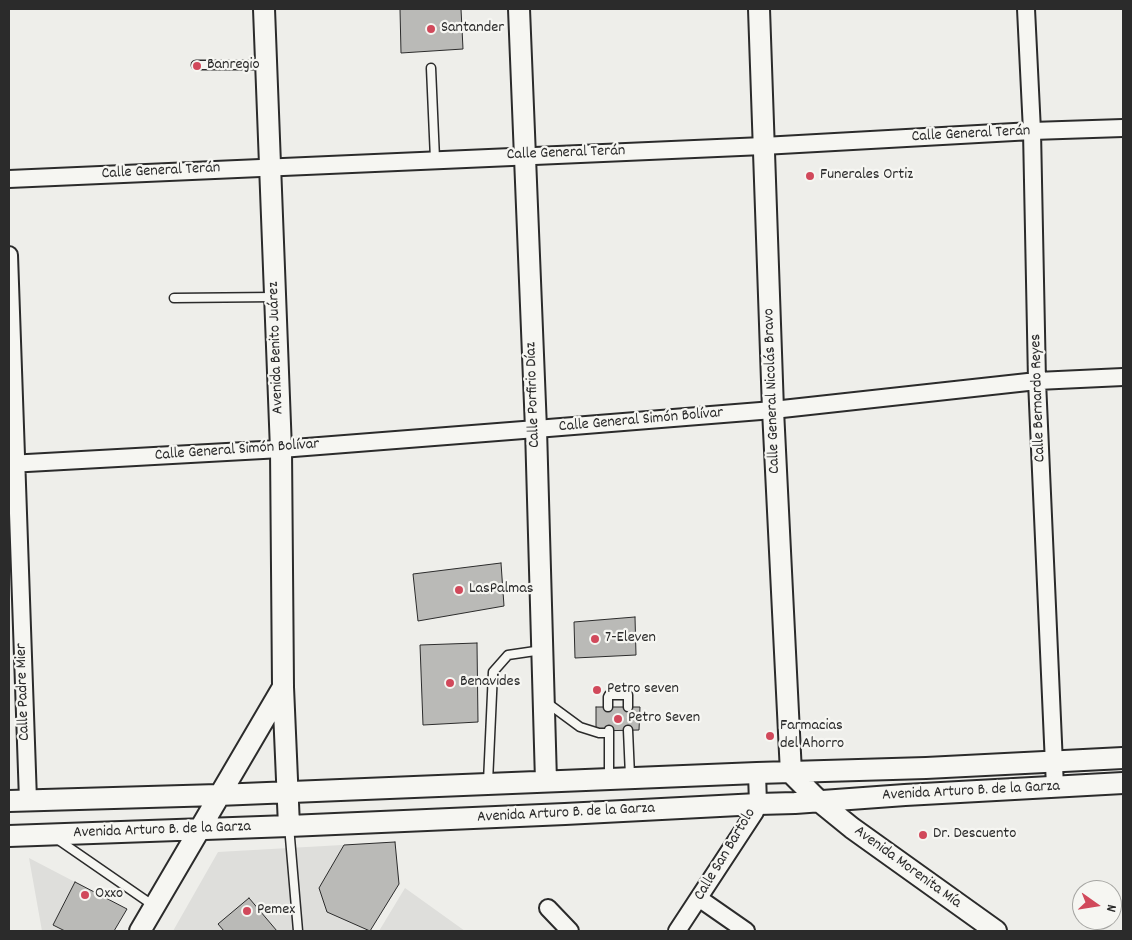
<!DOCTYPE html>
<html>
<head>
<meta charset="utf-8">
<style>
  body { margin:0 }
  #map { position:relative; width:1132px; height:940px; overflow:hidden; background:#eeeeea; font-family:Dekko,sans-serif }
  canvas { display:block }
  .frame { position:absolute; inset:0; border:10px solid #2b2b2b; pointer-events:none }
  .north { position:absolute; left:1072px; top:880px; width:50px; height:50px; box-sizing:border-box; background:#f6f6f2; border:1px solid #a5a5a2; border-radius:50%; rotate:103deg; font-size:14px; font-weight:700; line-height:20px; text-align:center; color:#2b2b2b }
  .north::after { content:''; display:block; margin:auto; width:18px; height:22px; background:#d1495b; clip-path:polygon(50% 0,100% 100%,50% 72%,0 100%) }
</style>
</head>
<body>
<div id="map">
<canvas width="1132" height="940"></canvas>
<div class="frame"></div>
<div class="north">N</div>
</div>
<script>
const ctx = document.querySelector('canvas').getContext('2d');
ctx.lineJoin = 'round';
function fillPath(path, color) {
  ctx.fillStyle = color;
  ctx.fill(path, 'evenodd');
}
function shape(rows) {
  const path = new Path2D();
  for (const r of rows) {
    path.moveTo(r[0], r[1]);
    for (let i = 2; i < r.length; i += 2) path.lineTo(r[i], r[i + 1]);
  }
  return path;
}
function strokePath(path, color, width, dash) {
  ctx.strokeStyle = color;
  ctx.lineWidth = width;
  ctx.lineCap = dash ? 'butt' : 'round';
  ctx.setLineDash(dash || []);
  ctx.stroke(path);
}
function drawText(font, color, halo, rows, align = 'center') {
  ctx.font = font + ' Dekko,sans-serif';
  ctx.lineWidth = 4.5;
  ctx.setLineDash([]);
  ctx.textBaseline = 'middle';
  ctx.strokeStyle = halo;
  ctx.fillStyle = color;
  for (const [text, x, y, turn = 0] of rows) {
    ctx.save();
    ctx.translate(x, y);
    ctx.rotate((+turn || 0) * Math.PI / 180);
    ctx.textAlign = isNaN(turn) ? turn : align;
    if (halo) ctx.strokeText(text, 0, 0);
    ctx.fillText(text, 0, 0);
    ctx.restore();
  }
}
const built = shape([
  [395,842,399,884,370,931,173,931,218,852],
  [29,858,75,882,53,925,65,931,42,931],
  [405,888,465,931,379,931]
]);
const building = shape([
  [400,9,461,9,463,49,401,53,400,9],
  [501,563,504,606,418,621,413,574,501,563],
  [635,617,636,655,575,658,574,622,635,617],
  [477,643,478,722,423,725,420,645,477,643],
  [596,707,640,707,639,730,596,731,596,707],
  [395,842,399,884,370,931,327,912,319,888,344,845,395,842],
  [75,882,127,909,114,931,65,931,53,925,75,882],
  [249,898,277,931,224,931,218,924,249,898]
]);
const service = shape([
  [196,65,266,65],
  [431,68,435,159],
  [174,298,275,297],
  [546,702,580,727,599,733,609,733],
  [608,707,608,697,609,695,628,695,628,707],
  [628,730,630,776],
  [609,778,609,730],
  [488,782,493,672,508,655,542,650],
  [289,826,298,931],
  [57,839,154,906]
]);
const minor = shape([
  [1026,9,1032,131,1037,381,1055,787],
  [9,179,763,146,1032,131,1123,128],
  [9,255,28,800],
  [9,464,281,449,536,429,773,410,1037,381,1123,377],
  [700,899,746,931],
  [548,908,570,931],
  [677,931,755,812,758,804,757,773]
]);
const tertiary = shape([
  [264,9,281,450,283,687,289,826],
  [519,9,536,429,546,781],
  [759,9,773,410,791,773],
  [791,773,820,802,852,828,996,931],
  [9,801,218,795,757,773,926,768,1123,758],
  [9,836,289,826,565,814,758,804,795,803,905,795,1123,783],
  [140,931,283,687]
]);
const markers = [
  [431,29,5,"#d1495b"],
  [197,66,5,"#d1495b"],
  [810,176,5,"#d1495b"],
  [459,590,5,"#d1495b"],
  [595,639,5,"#d1495b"],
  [450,683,5,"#d1495b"],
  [597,690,5,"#d1495b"],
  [618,719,5,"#d1495b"],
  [770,736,5,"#d1495b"],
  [923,835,5,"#d1495b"],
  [85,895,5,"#d1495b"],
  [247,911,5,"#d1495b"]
];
const poiNames = [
  ["Santander",441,29],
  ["Banregio",207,66],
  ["Funerales Ortiz",820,176],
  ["LasPalmas",469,590],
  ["7-Eleven",605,639],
  ["Benavides",460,683],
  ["Petro seven",607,690],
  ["Petro Seven",628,719],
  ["Farmacias",780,727],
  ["del Ahorro",780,745],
  ["Dr. Descuento",933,835],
  ["Oxxo",95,895],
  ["Pemex",257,911]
];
const streetNames = [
  ["Calle General Terán",971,135,-3],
  ["Calle General Terán",566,154,-2],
  ["Calle General Terán",161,172,-3],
  ["Avenida Benito Juárez",277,348,-92],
  ["Calle General Nicolás Bravo",773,391,-92],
  ["Calle Porfirio Díaz",534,395,-92],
  ["Calle Bernardo Reyes",1039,398,-92],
  ["Calle General Simón Bolívar",641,421,-5],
  ["Calle General Simón Bolívar",237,451,-4],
  ["Calle Padre Mier",24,692,-92],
  ["Avenida Arturo B. de la Garza",971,792,-3],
  ["Avenida Arturo B. de la Garza",566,814,-3],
  ["Avenida Arturo B. de la Garza",162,831,-2],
  ["Calle San Bartolo",726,855,-59],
  ["Avenida Morenita Mía",907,868,36]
];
fillPath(built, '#dededb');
fillPath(building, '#babab7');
strokePath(building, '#2b2b2b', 1);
strokePath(service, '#2b2b2b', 11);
strokePath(minor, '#2b2b2b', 20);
strokePath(tertiary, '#2b2b2b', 24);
strokePath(service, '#f6f6f2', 8);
strokePath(minor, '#f6f6f2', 16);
strokePath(tertiary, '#f6f6f2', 20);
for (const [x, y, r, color] of markers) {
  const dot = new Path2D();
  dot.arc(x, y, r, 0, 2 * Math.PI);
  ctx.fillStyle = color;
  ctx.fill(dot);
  strokePath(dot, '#f6f6f2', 2);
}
drawText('16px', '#2b2b2b', '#f6f6f2', poiNames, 'left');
drawText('16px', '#2b2b2b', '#f6f6f2', streetNames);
</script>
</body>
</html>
